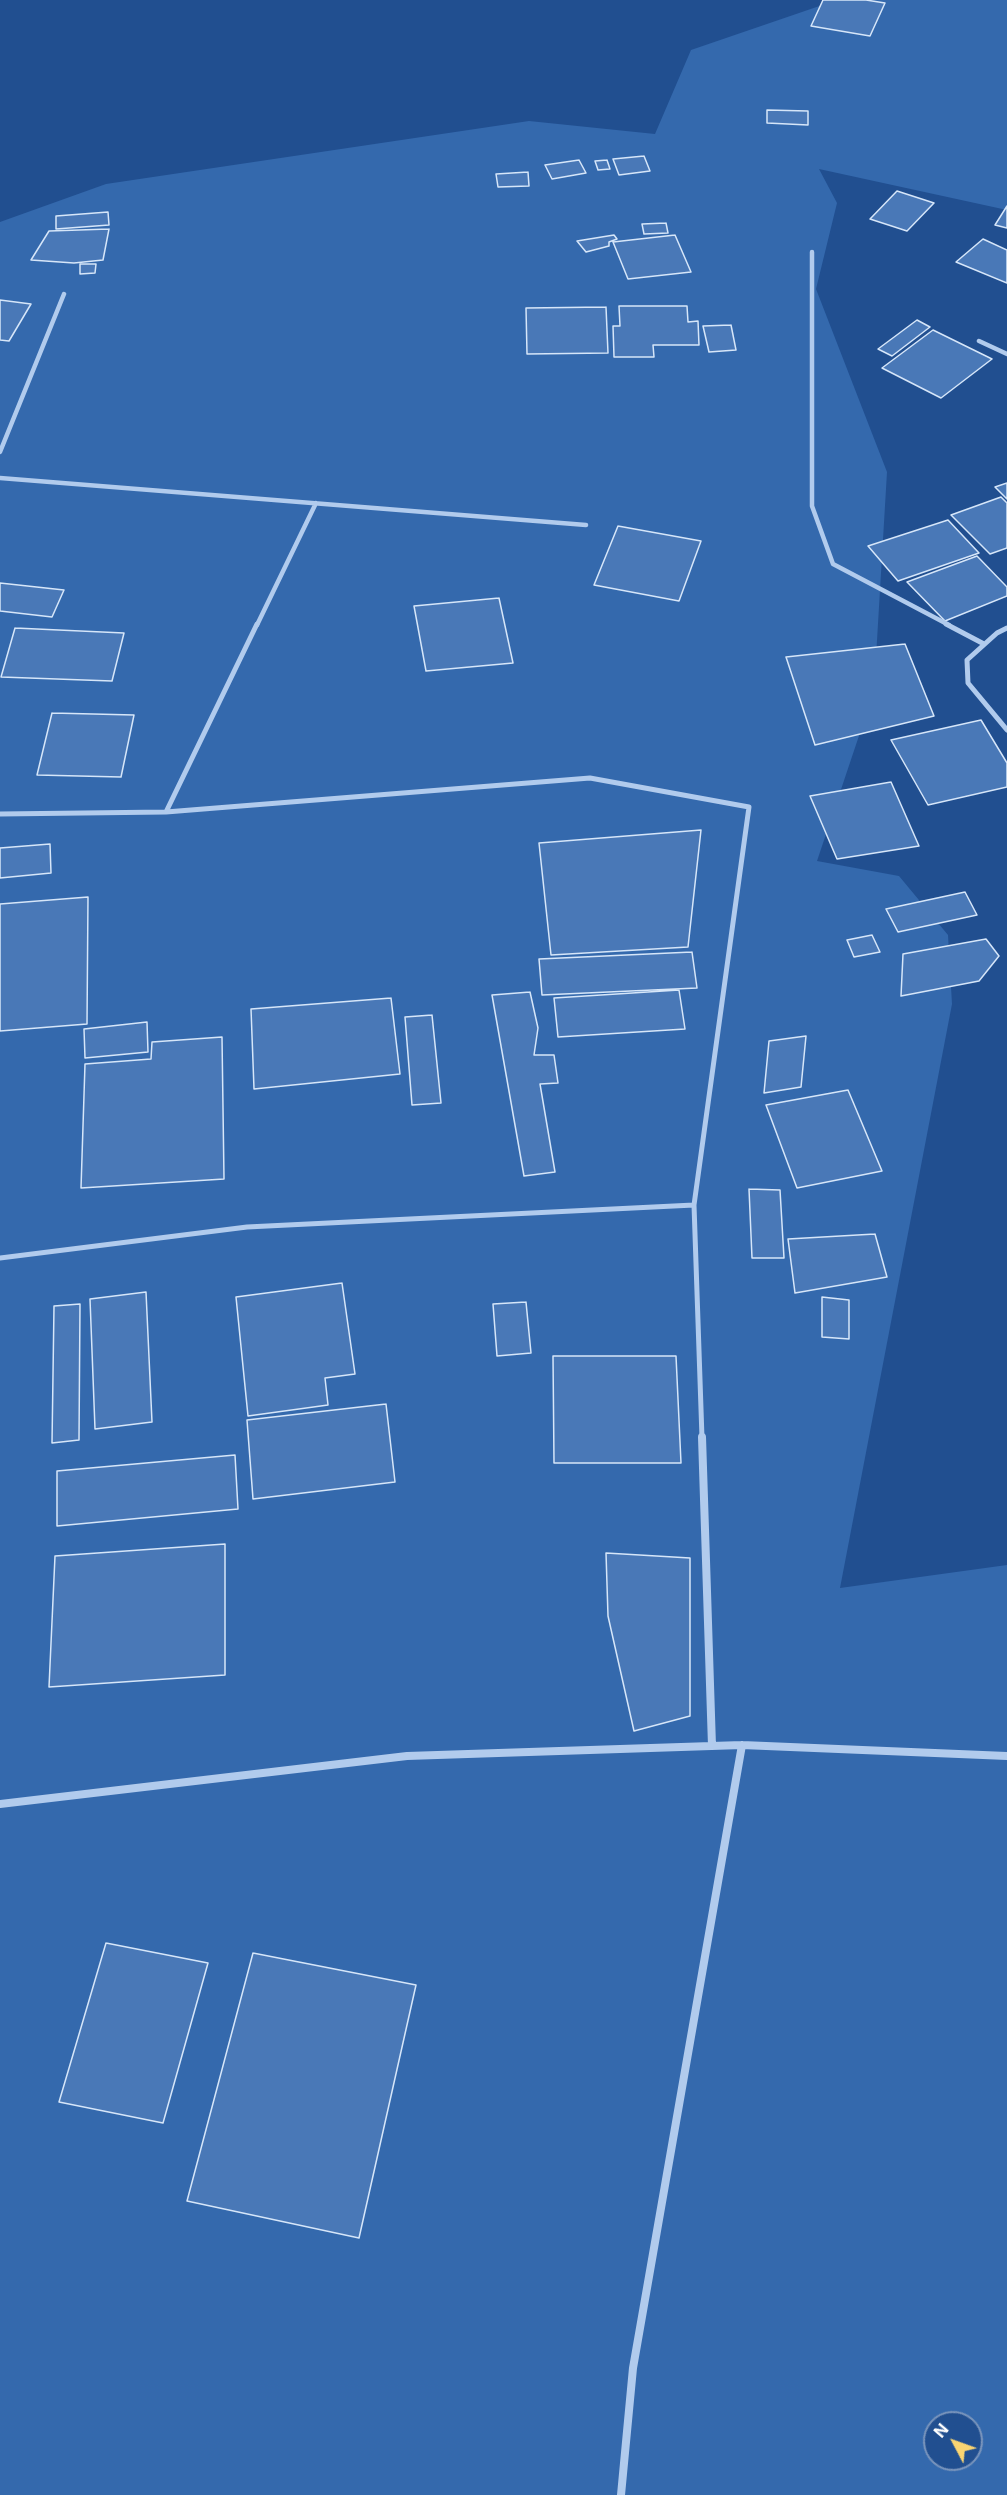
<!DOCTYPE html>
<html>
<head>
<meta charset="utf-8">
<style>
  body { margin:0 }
  #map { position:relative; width:1007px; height:2495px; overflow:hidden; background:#214f90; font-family:Inter,sans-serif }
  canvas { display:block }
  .north { position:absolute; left:923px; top:2411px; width:60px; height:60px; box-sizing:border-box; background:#214f90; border:2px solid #7a95bc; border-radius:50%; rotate:311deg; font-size:16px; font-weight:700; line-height:24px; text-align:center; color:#fff }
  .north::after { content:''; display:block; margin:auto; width:21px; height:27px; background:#fad572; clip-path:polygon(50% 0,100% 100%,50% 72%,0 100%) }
</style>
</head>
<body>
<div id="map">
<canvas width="1007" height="2495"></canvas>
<div class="north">N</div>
</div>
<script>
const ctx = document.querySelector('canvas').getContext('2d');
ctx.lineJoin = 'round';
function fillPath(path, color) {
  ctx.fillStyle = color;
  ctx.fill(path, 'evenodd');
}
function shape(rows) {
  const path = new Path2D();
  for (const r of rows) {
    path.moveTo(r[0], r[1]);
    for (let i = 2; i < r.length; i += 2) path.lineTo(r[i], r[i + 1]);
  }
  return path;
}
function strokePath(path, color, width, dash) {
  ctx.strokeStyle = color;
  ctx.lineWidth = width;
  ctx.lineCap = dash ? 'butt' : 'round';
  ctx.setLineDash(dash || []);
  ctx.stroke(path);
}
const green = shape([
  [837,0,1007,0,1007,210,819,169,837,203,816,289,887,472,874,691,817,861,899,876,948,935,952,1004,840,1588,1007,1565,1007,2495,0,2495,0,222,106,184,529,121,655,134,691,50],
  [935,2423,971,2423,971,2459,935,2459]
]);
const building = shape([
  [823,0,866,0,885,3,870,36,811,26,823,0],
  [767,110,808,111,808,125,767,123,767,110],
  [644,156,650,171,619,175,613,159,644,156],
  [579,160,586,173,552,179,545,165,579,160],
  [607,160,610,169,598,170,595,161,607,160],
  [528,172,529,186,498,187,496,174,528,172],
  [897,191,934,203,907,231,870,219,897,191],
  [1007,206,1007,228,995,225,1007,206],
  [108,212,109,225,56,229,56,216,108,212],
  [666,223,668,233,644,234,642,224,666,223],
  [109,229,103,260,74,263,31,260,49,231,109,229],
  [614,235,617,239,609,242,609,246,586,252,577,241,614,235],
  [675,235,691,272,628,279,613,242,675,235],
  [983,239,1007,250,1007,283,956,262,983,239],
  [80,264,96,264,95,273,80,274,80,264],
  [0,300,31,304,9,341,0,340,0,300],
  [619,306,687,306,688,322,698,321,699,345,653,345,654,357,614,357,613,326,620,326,619,306],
  [606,307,608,353,527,354,526,308,606,307],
  [917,320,930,327,892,356,878,349,917,320],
  [731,325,736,350,709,352,703,326,731,325],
  [933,330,992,359,941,398,882,368,933,330],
  [1007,483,1007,499,995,487,1007,483],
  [1001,497,1007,503,1007,548,990,554,951,515,1001,497],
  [948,520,979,553,898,581,868,546,948,520],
  [618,526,701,541,679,601,594,585,618,526],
  [977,556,1007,587,1007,596,945,621,907,582,977,556],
  [0,583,64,590,52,617,0,611,0,583],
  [499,598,513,663,426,671,414,606,499,598],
  [15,628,124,633,112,681,1,677,15,628],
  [905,644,934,716,815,745,786,657,905,644],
  [52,713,134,715,121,777,37,775,52,713],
  [981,720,1007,763,1007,787,928,805,891,740,981,720],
  [891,782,919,846,837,859,810,796,891,782],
  [701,830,688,947,551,955,539,843,701,830],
  [50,844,51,873,0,878,0,848,50,844],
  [965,892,977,915,898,932,886,909,965,892],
  [88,897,87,1024,0,1031,0,904,88,897],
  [872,935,880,952,854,957,847,940,872,935],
  [986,939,999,956,979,981,901,996,903,954,986,939],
  [692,952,697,988,542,995,539,959,692,952],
  [679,990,685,1029,558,1037,554,998,679,990],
  [530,992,538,1028,534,1055,554,1055,558,1083,540,1084,555,1172,524,1176,492,995,530,992],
  [391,998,400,1074,254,1089,251,1009,391,998],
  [432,1015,441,1103,412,1105,405,1017,432,1015],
  [147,1022,148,1052,85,1058,84,1029,147,1022],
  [806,1036,801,1087,764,1093,769,1041,806,1036],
  [222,1037,224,1179,81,1188,85,1064,151,1059,152,1042,222,1037],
  [848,1090,882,1171,797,1188,766,1105,848,1090],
  [749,1189,780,1190,784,1258,752,1258,749,1189],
  [875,1234,887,1277,795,1293,788,1239,875,1234],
  [342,1283,355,1374,325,1378,328,1405,248,1416,236,1297,342,1283],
  [146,1292,152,1422,95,1429,90,1299,146,1292],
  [822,1297,849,1300,849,1339,822,1337,822,1297],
  [526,1302,531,1353,497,1356,493,1304,526,1302],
  [80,1304,79,1440,52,1443,54,1306,80,1304],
  [553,1356,676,1356,681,1463,554,1463,553,1356],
  [386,1404,395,1482,253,1499,247,1420,386,1404],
  [235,1455,238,1509,57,1526,57,1471,235,1455],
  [225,1544,225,1675,49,1687,55,1556,225,1544],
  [606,1553,690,1558,690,1716,634,1731,608,1616,606,1553],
  [106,1943,208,1963,163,2123,59,2102,106,1943],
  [253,1953,416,1985,359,2238,187,2201,253,1953]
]);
const minorFar2 = shape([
  [812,252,812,506,833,564,949,625],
  [979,341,1007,354],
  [0,452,64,294],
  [0,478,586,525],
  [257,625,316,503]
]);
const minorFar1 = shape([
  [946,624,984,644],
  [1007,628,997,633,967,660,968,683,1007,730],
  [166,812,257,624],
  [0,814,166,812,590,778,749,807,694,1205,702,1438],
  [0,1258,247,1227,694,1205]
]);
const minor = shape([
  [702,1437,712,1746],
  [0,1804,407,1756,742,1745,1007,1756],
  [621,2495,633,2368,742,1745]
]);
fillPath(green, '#3469ad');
fillPath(building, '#4978b7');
strokePath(building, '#d6e6f9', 1.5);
strokePath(minorFar2, '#b1cbed', 4.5);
strokePath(minorFar1, '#b1cbed', 5);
strokePath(minor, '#b1cbed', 8);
</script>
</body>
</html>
